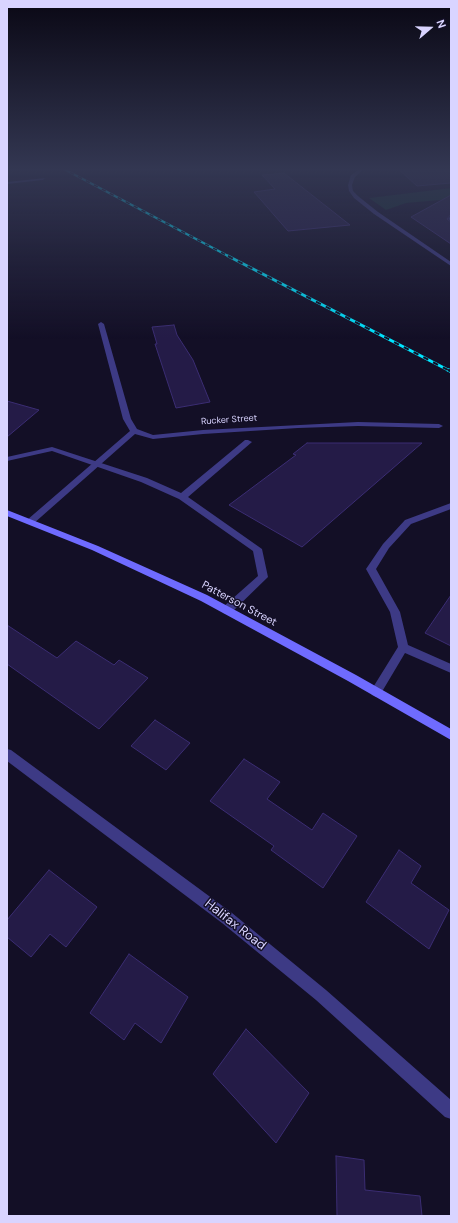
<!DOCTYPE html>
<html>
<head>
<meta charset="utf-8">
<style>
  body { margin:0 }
  #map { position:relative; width:458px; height:1223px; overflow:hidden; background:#130f26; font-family:"DM Sans",sans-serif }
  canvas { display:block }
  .frame { position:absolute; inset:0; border:8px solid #d9d4ff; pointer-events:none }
  .north { position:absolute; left:410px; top:8px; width:40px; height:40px; -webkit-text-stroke:3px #130f26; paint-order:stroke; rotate:70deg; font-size:11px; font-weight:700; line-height:16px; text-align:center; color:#d9d4ff }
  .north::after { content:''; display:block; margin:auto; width:14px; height:18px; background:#d9d4ff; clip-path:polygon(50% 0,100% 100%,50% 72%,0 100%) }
</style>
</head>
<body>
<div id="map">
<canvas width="458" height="1223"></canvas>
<div class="frame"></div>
<div class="north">N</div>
</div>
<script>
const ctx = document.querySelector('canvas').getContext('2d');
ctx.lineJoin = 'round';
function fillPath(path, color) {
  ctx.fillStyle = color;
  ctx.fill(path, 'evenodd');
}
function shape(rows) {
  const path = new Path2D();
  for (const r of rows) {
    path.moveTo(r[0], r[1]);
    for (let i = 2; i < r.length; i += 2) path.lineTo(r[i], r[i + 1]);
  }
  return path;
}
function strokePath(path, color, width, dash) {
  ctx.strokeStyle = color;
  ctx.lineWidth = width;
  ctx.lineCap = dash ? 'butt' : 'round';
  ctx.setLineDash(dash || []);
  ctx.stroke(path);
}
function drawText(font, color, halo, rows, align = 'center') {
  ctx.font = font + ' "DM Sans",sans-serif';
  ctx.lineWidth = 3;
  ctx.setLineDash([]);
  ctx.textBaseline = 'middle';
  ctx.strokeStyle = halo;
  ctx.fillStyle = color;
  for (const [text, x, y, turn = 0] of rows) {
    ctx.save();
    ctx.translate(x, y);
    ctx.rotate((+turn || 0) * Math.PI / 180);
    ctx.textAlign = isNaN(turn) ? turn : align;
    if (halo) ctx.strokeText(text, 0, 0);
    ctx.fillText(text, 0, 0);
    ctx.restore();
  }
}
const green = shape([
  [451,188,451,199,406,203,386,210,369,198]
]);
const building = shape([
  [397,168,451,168,451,183,417,186,397,168],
  [284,173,350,225,288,231,254,192,275,189,262,175,284,173],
  [451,195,451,214,447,219,451,222,451,244,411,217,451,195],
  [174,325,177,335,193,360,210,402,176,408,155,344,157,344,152,327,174,325],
  [7,401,39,410,7,437,7,401],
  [307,443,422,443,302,547,229,505,296,455,293,454,307,443],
  [451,595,451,646,425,633,451,595],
  [7,625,57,658,76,641,114,665,119,660,148,678,99,729,7,664,7,625],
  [155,720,190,743,166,770,131,746,155,720],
  [244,759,280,782,267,799,312,830,323,813,357,836,323,888,271,850,274,846,210,801,244,759],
  [399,850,421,866,411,883,449,910,429,949,366,902,399,850],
  [49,870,97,907,66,947,50,934,31,957,7,937,7,920,49,870],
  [129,954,188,997,161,1043,135,1023,124,1040,90,1013,129,954],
  [246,1029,309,1093,276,1143,213,1074,246,1029],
  [336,1156,364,1160,365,1190,420,1196,422,1216,337,1216,336,1156]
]);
const service = shape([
  [451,215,451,221,448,219,451,215],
  [245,440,248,440,252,442,188,497,262,549,268,577,231,613,227,614,223,613,222,610,223,607,258,576,253,551,179,499,141,482,52,451,7,461,7,457,52,447,147,478,181,493,245,440],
  [451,503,451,509,411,524,389,548,376,569,400,612,408,645,451,664,451,673,405,653,380,695,376,697,372,695,370,692,372,689,398,647,390,612,366,569,383,544,405,520,451,503]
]);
const minor = shape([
  [361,168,365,168,355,177,352,185,353,191,358,196,378,212,451,262,451,266,374,214,354,198,349,191,348,185,351,175,361,168],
  [45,178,43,180,7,184,7,182,45,178],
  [101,322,104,324,131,419,137,429,153,435,203,430,358,422,439,424,443,426,439,428,358,426,298,428,203,434,153,439,135,434,33,524,27,524,26,522,27,520,130,431,123,419,98,324,101,322],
  [7,749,11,750,232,913,326,990,451,1100,451,1119,445,1117,316,1000,222,923,7,761,7,749]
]);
const secondary = shape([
  [7,510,98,546,207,595,356,675,451,729,451,740,348,681,201,601,92,550,7,516,7,510]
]);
const railFar2 = shape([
  [62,168,230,257]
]);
const railFar1 = shape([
  [228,256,450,371]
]);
const rail = shape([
  [448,370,451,371]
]);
const farStreetnames = [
  ["Rucker Street",229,420,-4]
];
const streetNames = [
  ["Patterson Street",239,604,28]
];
const nearStreetnames = [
  ["Halifax Road",235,925,38]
];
fillPath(green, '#12302f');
fillPath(building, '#241b47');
strokePath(building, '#3b2d73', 1);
fillPath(service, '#3d3a85');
fillPath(minor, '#3d3a85');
fillPath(secondary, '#6f6bff');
strokePath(railFar2, '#00e5ff', 2);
strokePath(railFar1, '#00e5ff', 3);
strokePath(rail, '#00e5ff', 3.5);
strokePath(railFar2, '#130f26', 1.5, [4.5]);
strokePath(railFar1, '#130f26', 2, [5.5]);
strokePath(rail, '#130f26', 2.5, [7]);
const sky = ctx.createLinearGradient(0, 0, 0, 339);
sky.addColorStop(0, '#0a0815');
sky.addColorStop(0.5, '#333752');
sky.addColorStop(1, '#33375200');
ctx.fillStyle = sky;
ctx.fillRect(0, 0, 458, 339);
drawText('9px', '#d9d4ff', '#130f26', farStreetnames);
drawText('11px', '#d9d4ff', '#130f26', streetNames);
drawText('13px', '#d9d4ff', '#130f26', nearStreetnames);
</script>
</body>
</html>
